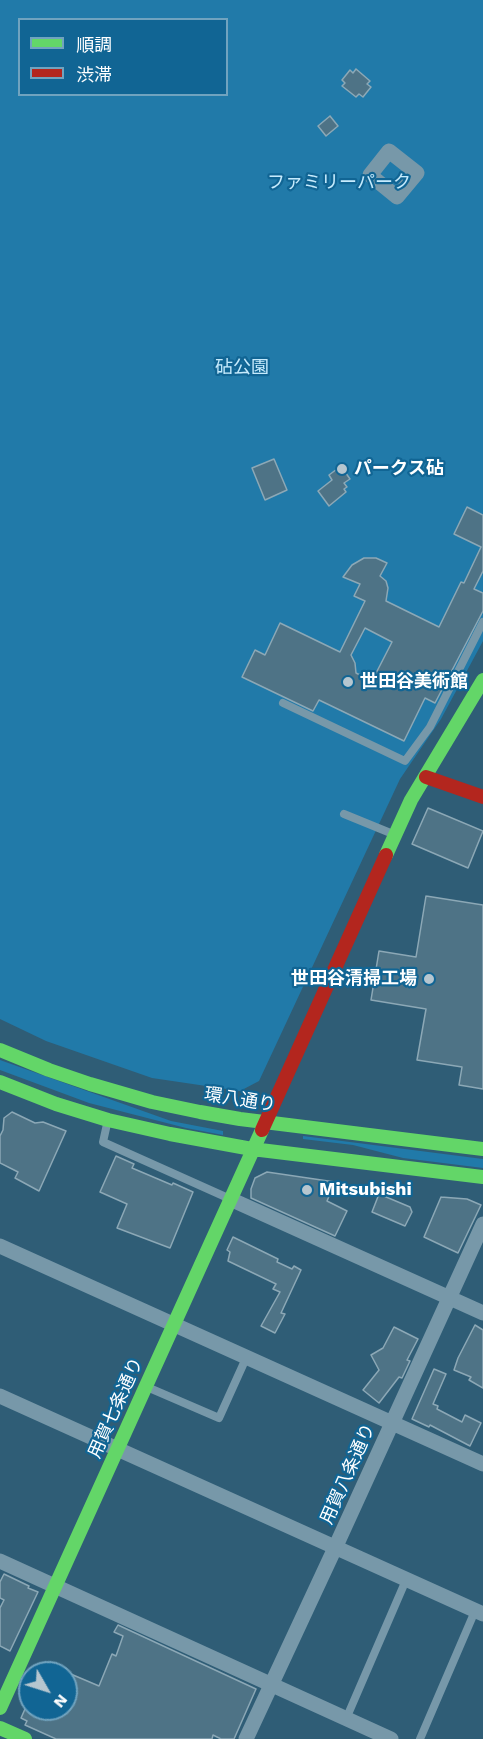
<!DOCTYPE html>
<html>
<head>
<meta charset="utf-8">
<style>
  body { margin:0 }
  #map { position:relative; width:483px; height:1739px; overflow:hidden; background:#2f5d76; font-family:"Work Sans","Noto Sans JP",sans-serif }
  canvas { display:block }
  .legend { position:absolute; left:18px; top:18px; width:210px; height:78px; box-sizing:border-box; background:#116594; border:2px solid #70a3bf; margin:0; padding:8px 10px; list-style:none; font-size:18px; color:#fff }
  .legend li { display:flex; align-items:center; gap:12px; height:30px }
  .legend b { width:30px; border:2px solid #70a3bf }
  .north { position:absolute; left:18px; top:1661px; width:60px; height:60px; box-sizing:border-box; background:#116594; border:2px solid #70a3bf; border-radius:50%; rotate:129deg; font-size:16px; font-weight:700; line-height:24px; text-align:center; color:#fff }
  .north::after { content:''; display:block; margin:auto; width:21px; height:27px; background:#b6c6cf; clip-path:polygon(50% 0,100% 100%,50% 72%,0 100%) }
</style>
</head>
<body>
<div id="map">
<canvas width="483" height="1739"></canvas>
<ul class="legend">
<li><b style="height:8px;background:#63d668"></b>順調</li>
<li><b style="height:8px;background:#b3261e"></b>渋滞</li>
</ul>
<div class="north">N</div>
</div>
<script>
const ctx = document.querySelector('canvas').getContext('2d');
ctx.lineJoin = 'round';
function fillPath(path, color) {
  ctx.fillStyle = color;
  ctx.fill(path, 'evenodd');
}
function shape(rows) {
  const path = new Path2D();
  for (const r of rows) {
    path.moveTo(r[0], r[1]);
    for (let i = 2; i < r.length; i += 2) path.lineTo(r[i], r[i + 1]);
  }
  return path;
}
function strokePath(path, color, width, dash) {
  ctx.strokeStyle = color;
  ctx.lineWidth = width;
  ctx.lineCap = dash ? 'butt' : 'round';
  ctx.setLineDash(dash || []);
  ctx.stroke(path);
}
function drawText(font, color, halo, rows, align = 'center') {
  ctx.font = font + ' "Work Sans","Noto Sans JP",sans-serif';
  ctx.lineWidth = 4.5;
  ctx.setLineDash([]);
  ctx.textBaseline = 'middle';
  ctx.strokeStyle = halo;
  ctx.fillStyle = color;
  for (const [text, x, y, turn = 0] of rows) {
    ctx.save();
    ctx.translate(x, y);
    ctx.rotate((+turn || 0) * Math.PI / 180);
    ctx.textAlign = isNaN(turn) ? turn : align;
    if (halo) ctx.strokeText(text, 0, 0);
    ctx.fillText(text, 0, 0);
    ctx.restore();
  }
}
const green = shape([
  [0,0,483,0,483,641,441,719,400,779,259,1081,240,1091,152,1078,46,1041,0,1019],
  [20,20,226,20,226,94,20,94],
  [0,1060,171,1121,223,1131,223,1135,186,1128,89,1103,0,1070],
  [303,1136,483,1159,483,1168,403,1158,353,1145,303,1139]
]);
const building = shape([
  [356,69,370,81,367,84,371,87,363,97,359,94,356,97,342,86,345,83,342,80,350,70,353,73,356,69],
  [330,116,338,126,326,136,318,126,330,116],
  [274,459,287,490,265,500,252,468,274,459],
  [341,466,350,479,344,483,347,487,344,489,346,492,329,506,318,491,332,480,329,475,341,466],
  [467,507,483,515,483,571,474,589,483,593,483,611,435,703,425,698,404,741,319,700,313,711,242,677,255,650,265,655,280,623,340,652,365,601,354,596,360,584,343,577,352,565,364,558,376,558,387,563,380,576,386,581,388,588,386,601,439,627,461,582,464,583,481,547,454,534,467,507],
  [365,628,392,642,372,681,356,673,355,663,351,655,365,628],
  [428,808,483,831,468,868,412,844,428,808],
  [426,896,483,905,483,1089,459,1085,462,1067,417,1060,426,1009,371,1000,379,951,416,957,426,896],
  [12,1112,35,1123,43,1122,66,1131,39,1191,15,1178,18,1172,0,1163,0,1136,3,1130,4,1118,12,1112],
  [116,1156,134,1164,132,1168,172,1185,173,1183,193,1192,170,1248,117,1228,127,1204,100,1192,116,1156],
  [267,1172,335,1182,327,1201,347,1211,335,1236,251,1198,251,1189,255,1178,267,1172],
  [379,1194,410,1207,412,1212,405,1226,372,1212,379,1194],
  [441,1197,467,1199,481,1205,458,1253,424,1237,441,1197],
  [233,1237,278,1259,277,1262,292,1269,294,1266,301,1270,281,1313,285,1314,275,1333,261,1326,280,1292,273,1289,276,1284,228,1261,230,1252,227,1250,233,1237],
  [475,1325,483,1330,483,1388,469,1380,471,1377,454,1370,458,1358,475,1325],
  [394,1327,418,1339,407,1360,410,1361,402,1378,399,1377,379,1403,363,1390,379,1370,371,1355,383,1348,394,1327],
  [434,1369,446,1374,433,1404,438,1406,437,1409,462,1422,465,1415,481,1423,470,1446,430,1425,429,1427,412,1419,434,1369],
  [4,1574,29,1586,28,1588,38,1592,10,1651,0,1646,0,1608,4,1600,0,1598,0,1582,4,1574],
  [118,1625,256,1689,234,1739,221,1739,213,1735,212,1739,56,1739,25,1725,27,1721,21,1718,25,1709,66,1709,66,1672,99,1686,112,1654,116,1656,123,1636,114,1632,118,1625]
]);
const lane = shape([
  [283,703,405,761,430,727,483,622],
  [344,814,393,834],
  [107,1124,103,1142,228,1198],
  [147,1387,219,1418,247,1356],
  [346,1719,406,1580],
  [420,1739,475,1611]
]);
const street = shape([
  [389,151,417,173,397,197,370,175,389,151],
  [230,1199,483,1313],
  [0,1246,483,1464],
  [0,1396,483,1614],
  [0,1561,391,1739],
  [246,1739,335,1548,483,1224]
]);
const fast = shape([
  [386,855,411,800,483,680],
  [0,1050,49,1070,90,1084,152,1102,200,1112,240,1119,483,1149],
  [0,1082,56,1104,108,1120,170,1134,252,1149,483,1177],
  [0,1708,262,1130],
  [0,1728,25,1739]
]);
const jam = shape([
  [426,777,483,797],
  [262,1130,386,855]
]);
const markers = [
  [342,469,6,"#b6c6cf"],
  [348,682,6,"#b6c6cf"],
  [429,979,6,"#b6c6cf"],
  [307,1190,6,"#b6c6cf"]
];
const parkNames = [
  ["ファミリーパーク",339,183],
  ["砧公園",242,368]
];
const poiNames = [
  ["パークス砧",354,469],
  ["世田谷美術館",360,682],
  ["世田谷清掃工場",417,979,"right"],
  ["Mitsubishi",319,1190]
];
const streetNames = [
  ["環八通り",240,1100,9],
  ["用賀七条通り",116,1408,-66],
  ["用賀八条通り",348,1474,-66]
];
fillPath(green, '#217aa9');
fillPath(building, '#4e7386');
strokePath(building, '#8ca8b6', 1.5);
strokePath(lane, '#7798a9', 8);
strokePath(street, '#7798a9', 15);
strokePath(fast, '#63d668', 14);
strokePath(jam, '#b3261e', 14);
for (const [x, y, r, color] of markers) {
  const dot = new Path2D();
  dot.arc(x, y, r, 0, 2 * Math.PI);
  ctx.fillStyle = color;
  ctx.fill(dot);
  strokePath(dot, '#116594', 2);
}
drawText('18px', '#c6ebfd', '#116594', parkNames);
drawText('bold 18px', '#fff', '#116594', poiNames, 'left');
drawText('18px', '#fff', '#116594', streetNames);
</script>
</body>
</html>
